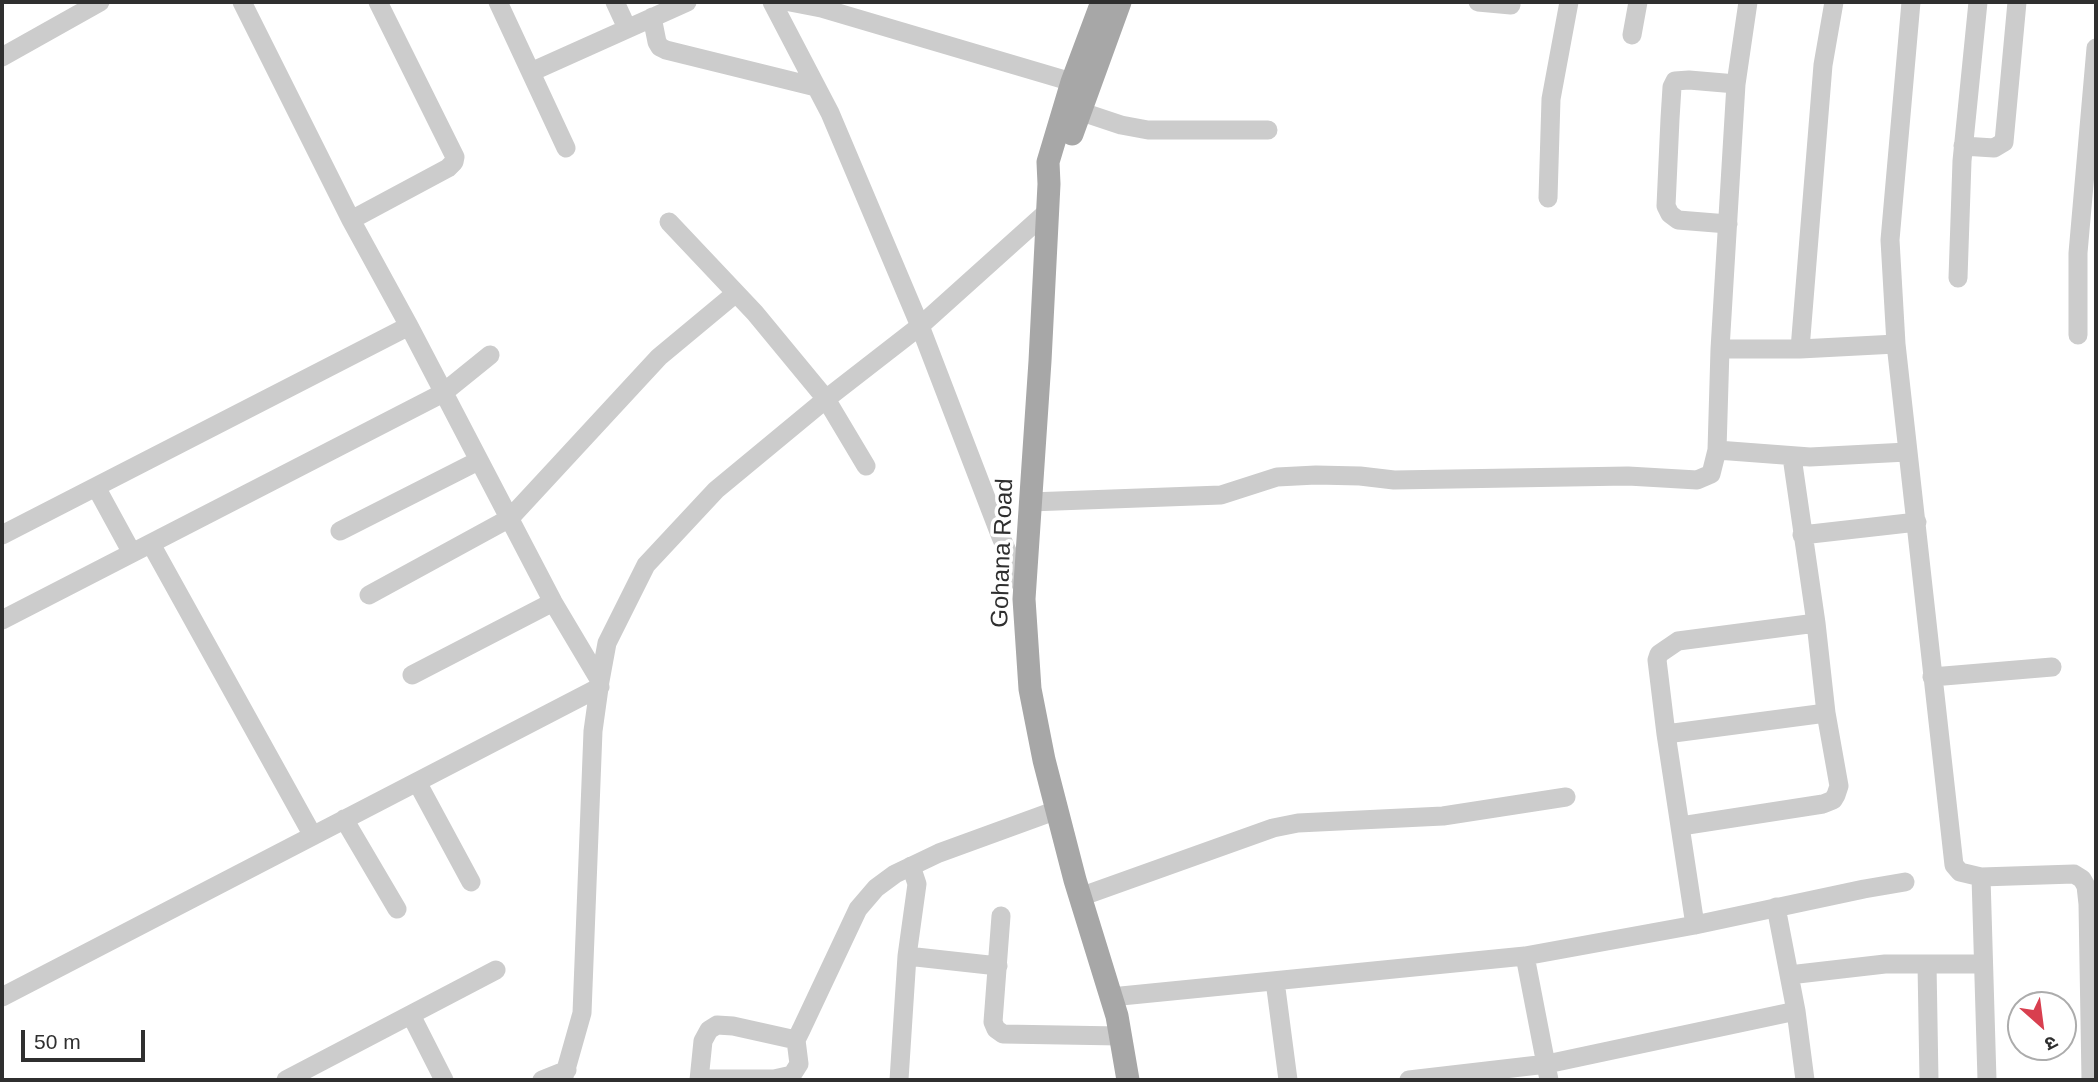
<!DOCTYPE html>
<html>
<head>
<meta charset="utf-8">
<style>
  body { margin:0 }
  #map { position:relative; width:2098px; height:1082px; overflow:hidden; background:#fff; font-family:Arial,"Noto Sans Devanagari",sans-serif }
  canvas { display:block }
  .frame { position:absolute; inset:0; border:4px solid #2f2f2f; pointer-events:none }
  .north { position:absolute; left:2007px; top:991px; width:70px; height:70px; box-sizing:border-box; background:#fff; border:2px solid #acacac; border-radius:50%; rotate:152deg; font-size:19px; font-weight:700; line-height:28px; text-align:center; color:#2f2f2f }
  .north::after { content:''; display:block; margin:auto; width:24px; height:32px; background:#d83f4f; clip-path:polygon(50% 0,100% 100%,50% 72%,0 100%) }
  .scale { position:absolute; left:21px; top:1030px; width:124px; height:32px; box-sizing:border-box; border:4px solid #2f2f2f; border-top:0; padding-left:9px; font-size:21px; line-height:24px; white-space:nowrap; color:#2f2f2f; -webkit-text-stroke:5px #fff; paint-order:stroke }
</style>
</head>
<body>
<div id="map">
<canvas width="2098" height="1082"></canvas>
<div class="frame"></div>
<div class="north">उ</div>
<div class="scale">50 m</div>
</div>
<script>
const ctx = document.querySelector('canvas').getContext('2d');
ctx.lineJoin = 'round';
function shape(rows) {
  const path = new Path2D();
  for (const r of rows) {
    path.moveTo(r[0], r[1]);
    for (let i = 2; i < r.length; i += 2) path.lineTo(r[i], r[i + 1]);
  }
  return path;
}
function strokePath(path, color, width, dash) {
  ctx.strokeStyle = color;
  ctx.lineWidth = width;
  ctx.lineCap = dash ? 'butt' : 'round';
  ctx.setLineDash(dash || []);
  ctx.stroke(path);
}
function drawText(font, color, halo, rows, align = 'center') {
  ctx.font = font + ' Arial,sans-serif';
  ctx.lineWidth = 7;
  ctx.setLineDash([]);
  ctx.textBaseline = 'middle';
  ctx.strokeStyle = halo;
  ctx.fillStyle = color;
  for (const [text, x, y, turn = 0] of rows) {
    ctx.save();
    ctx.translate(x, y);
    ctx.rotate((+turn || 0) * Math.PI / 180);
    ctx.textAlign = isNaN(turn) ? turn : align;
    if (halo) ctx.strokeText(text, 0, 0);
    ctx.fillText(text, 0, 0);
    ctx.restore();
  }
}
const minor = shape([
  [242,2,351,220,409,326,553,602,600,681],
  [498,2,566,148],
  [615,2,627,28],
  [772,2,830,113,920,326,1001,537,1024,591],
  [790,2,821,8,1072,82],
  [1478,2,1511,5],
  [1911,2,1890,240,1896,344,1954,865,1960,872,1981,877,1987,1080],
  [652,17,657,42,660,47,666,50,816,87],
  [1632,35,1638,2],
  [2,57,100,2],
  [531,72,687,2],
  [1079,111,1121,125,1148,130,1268,130],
  [1963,146,1994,148,2004,142,2017,2],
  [1548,198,1551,99,1569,2],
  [351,220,448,168,454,162,455,157,378,2],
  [669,222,755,313,826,399,866,466],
  [1728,224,1678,220,1670,214,1666,206,1670,119,1672,87,1675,81,1689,80,1736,84],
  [1958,278,1962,161,1978,2],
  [2078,335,2078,253,2096,48],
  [1720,349,1800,349,1896,344],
  [1800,349,1823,65,1834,2],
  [1717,450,1810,457,1907,452],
  [96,487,132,553],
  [1030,502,1221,495,1277,477,1316,475,1360,476,1394,480,1628,476,1697,480,1711,474,1717,450,1720,349,1736,84,1748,2],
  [340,531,478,461],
  [2,535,409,326],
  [1802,535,1917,522],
  [151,544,313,836],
  [369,595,510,518,659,357,736,293],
  [2,620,443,393,490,355],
  [412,675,553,602],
  [1932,677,2052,667],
  [1666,734,1826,713],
  [417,782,471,882],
  [344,819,397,909],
  [1681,826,1823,804,1833,800,1836,795,1839,786,1826,713,1816,623,1792,457],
  [1981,877,2074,874,2082,879,2086,886,2088,904,2091,1080],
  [1080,897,1273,828,1298,823,1443,816,1566,797],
  [1776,907,1796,1011,1805,1080],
  [1001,916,993,1022,996,1029,1003,1034,1120,1036],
  [1695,925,1666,734,1657,660,1659,654,1678,641,1816,623],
  [907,956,998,966],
  [1525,956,1549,1080],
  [1927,964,1929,1080],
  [1789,975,1885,964,1983,964],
  [1275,981,1288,1080],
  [2,997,600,687],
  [1111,997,1525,956,1695,925,1864,889,1905,882],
  [411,1015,444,1080],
  [699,1079,774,1079,792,1075,799,1064,796,1040,801,1030,858,909,876,888,895,874,939,853,1057,810],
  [286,1080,496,970],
  [542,1080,567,1070],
  [563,1080,582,1013,593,731,600,681,607,643,646,565,716,490,826,399,920,326,1048,211],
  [699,1080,703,1041,709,1030,717,1025,733,1026,796,1040],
  [899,1080,907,956,917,884,911,866],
  [1409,1080,1547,1064,1796,1011]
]);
const major = shape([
  [1102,2,1072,82,1048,162,1049,184,1040,361,1024,599,1030,689,1044,760,1075,880,1117,1016,1128,1080],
  [1072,134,1120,2]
]);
const streetNames = [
  ["Gohana Road",1003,553,-88]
];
strokePath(minor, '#ccc', 19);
strokePath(major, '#a7a7a7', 23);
drawText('24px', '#2f2f2f', '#fff', streetNames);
</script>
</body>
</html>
